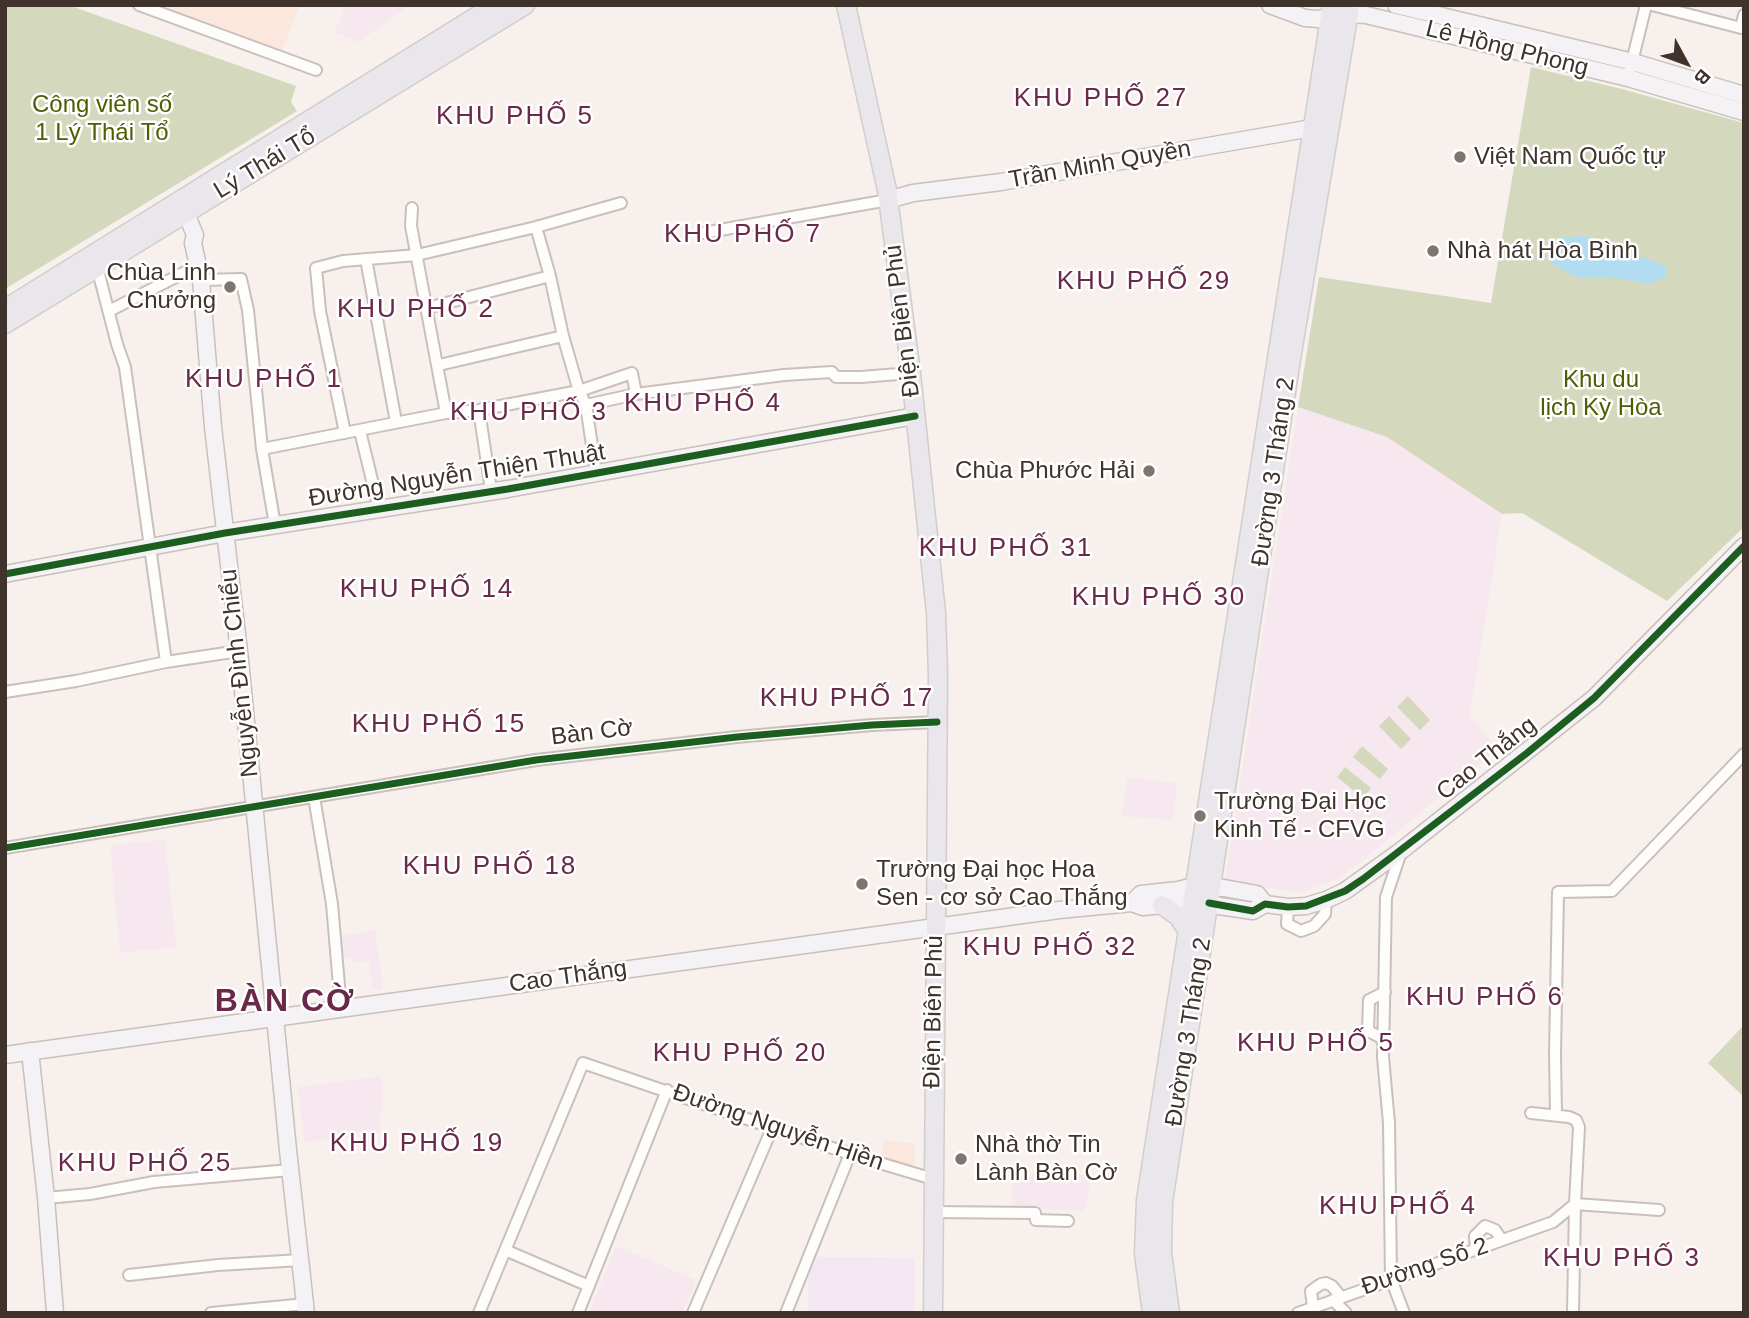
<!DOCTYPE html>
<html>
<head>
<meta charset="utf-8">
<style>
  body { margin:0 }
  #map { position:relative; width:1749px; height:1318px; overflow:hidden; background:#f7f0ec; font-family:Arial,sans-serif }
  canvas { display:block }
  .frame { position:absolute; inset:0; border:7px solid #3f332c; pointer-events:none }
  .north { position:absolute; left:1651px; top:28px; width:70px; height:70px; -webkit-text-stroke:5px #fff; paint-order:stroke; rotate:131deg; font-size:19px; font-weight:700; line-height:28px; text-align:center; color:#3f332c }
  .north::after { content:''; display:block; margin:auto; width:24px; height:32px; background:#3f332c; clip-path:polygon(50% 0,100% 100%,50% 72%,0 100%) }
</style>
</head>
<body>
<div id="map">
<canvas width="1749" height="1318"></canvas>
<div class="frame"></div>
<div class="north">B</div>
</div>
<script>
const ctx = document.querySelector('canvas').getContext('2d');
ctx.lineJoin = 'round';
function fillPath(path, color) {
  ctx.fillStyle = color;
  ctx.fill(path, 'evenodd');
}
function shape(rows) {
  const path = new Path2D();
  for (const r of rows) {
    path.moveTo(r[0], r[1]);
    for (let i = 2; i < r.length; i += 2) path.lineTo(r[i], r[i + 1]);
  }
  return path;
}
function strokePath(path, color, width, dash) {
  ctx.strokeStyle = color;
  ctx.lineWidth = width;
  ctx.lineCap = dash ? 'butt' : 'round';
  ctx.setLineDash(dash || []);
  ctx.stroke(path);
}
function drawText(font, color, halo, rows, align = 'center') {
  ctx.font = font + ' Arial,sans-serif';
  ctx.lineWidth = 5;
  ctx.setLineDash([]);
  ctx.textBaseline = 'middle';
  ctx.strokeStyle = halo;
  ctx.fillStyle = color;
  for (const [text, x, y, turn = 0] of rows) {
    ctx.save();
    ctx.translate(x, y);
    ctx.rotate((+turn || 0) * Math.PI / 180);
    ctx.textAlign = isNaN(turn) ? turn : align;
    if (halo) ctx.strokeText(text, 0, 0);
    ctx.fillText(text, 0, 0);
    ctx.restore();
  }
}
const built = shape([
  [174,5,300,5,281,53,171,12],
  [883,1141,914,1143,914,1168,882,1163]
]);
const education = shape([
  [345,5,411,5,358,42,335,32],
  [1298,407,1387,437,1502,514,1470,715,1497,750,1357,865,1337,879,1300,893,1225,881],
  [1127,777,1177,783,1173,820,1122,816],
  [165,840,176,947,120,953,110,845],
  [375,930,383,989,373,990,369,961,353,963,352,958,341,959,338,936],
  [381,1076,383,1106,381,1107,379,1134,358,1132,357,1137,304,1142,298,1087],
  [1012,1174,1092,1174,1085,1211,1012,1209],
  [616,1246,696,1280,682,1313,589,1313]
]);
const medical = shape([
  [818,1257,915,1258,914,1313,808,1313,808,1276]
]);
const green = shape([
  [5,5,68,5,296,86,291,102,297,111,5,289],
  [1531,67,1622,89,1744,123,1744,527,1667,601,1522,513,1502,514,1387,437,1298,407,1319,277,1491,303],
  [1408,696,1430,720,1420,730,1397,707],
  [1389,716,1411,739,1401,749,1379,726],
  [1362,746,1388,769,1380,779,1353,757],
  [1345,767,1371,788,1363,798,1337,777],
  [1744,1025,1744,1097,1708,1063]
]);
const water = shape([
  [1581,236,1609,243,1625,252,1660,263,1667,268,1665,277,1650,284,1614,278,1576,277,1552,264,1547,255,1561,238]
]);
const street = shape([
  [139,5,316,70],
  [1652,5,1741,28,1744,15],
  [1628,78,1646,5],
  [412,208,411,226,446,413],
  [536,227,550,276,563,336,579,391,586,405,596,473],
  [703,233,888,200],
  [366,259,396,422],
  [97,267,117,344,125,367,166,662],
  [201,280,241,279,248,310,262,449,275,525],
  [427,308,550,276],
  [109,311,199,265],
  [439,365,563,336],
  [586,405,636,394,784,375,832,372,836,377,861,377,911,373],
  [479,410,491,490],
  [360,431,379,509],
  [345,433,320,311,316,268,343,261,417,255,536,227,621,203],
  [262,449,446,413,479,410,579,391,632,373,636,394],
  [5,692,76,681,166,662,239,651],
  [314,797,332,904,341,1009],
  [5,848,536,760,737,737,872,725,937,722],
  [1401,852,1386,897,1383,1057,1389,1123,1391,1279,1404,1313],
  [1288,907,1287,924,1301,931,1314,926,1325,914,1326,900],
  [1384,1039,1368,1031,1369,1000,1385,992],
  [1531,1113,1569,1117,1576,1120,1579,1127,1575,1204,1573,1313],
  [1556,1115,1555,1054,1558,892,1612,891,1744,754],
  [46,1198,90,1194,154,1182,290,1170],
  [933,1212,1035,1213,1036,1220,1068,1221],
  [1476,1249,1475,1236,1485,1226,1495,1230,1502,1240],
  [505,1250,589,1286],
  [129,1275,218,1265,301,1260],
  [1333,1300,1346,1313],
  [1313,1307,1311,1291,1321,1284,1326,1283,1332,1286,1341,1297],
  [211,1313,306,1304],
  [479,1313,583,1063,850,1154,933,1179],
  [578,1313,667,1090],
  [693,1313,773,1126],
  [786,1313,850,1154],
  [1298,1313,1553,1222,1575,1204,1659,1210]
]);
const secondary = shape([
  [1270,5,1305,18,1318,19,1348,14,1366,15,1628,78,1744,112],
  [1396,5,1633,62,1744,95],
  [888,200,913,193,1001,182,1312,128],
  [181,201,195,235,193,243,201,280,213,427,240,660,288,1150,306,1313],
  [5,574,225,533,508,489,915,416],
  [1132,903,1141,894,1178,890,1194,886,1224,888,1257,894,1265,904],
  [30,1051,46,1198,55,1313],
  [5,1055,1059,910,1132,903,1143,907,1192,902,1253,911,1265,904,1288,907,1306,906,1326,900,1345,891,1402,850,1594,698,1744,546]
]);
const primary = shape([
  [846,5,887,190,911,373,936,613,938,675,933,1313],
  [5,309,495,5],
  [5,324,525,5],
  [1162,905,1178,916,1187,930],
  [1152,1313,1144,1254,1146,1200,1332,5],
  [1170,1313,1162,1253,1163,1202,1291,359,1350,5]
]);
const cycleway = shape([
  [5,574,225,533,508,489,915,416],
  [5,848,536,760,737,737,872,725,937,722],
  [1209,903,1253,911,1265,904,1288,907,1306,906,1345,891,1363,879,1527,753,1594,698,1744,546]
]);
const markers = [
  [1460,157,7,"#7f756f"],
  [1433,251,7,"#7f756f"],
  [230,287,7,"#7f756f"],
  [1149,471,7,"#7f756f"],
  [1200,816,7,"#7f756f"],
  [862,884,7,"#7f756f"],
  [961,1159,7,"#7f756f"]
];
const streetNames = [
  ["Lê Hồng Phong",1507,49,14],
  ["Lý Thái Tổ",265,164,-31],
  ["Trần Minh Quyền",1100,165,-10],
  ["Điện Biên Phủ",903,321,-97],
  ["Đường 3 Tháng 2",1274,472,-82],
  ["Đường Nguyễn Thiện Thuật",457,476,-9],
  ["Nguyễn Đình Chiểu",240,673,-96],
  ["Bàn Cờ",592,733,-7],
  ["Cao Thắng",1487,759,-38],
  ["Cao Thắng",568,977,-8],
  ["Điện Biên Phủ",934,1012,-89],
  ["Đường 3 Tháng 2",1189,1032,-81],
  ["Đường Nguyễn Hiền",778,1128,19],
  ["Đường Số 2",1425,1267,-19]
];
const parkNames = [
  ["Công viên số",102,105],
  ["1 Lý Thái Tổ",102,133],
  ["Khu du",1601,380],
  ["lịch Kỳ Hòa",1601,408]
];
const poiNames = [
  ["Việt Nam Quốc tự",1474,157],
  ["Nhà hát Hòa Bình",1447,251],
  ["Chùa Linh",216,273,"right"],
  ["Chưởng",216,301,"right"],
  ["Chùa Phước Hải",1135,471,"right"],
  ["Trường Đại Học",1214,802],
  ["Kinh Tế - CFVG",1214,830],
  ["Trường Đại học Hoa",876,870],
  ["Sen - cơ sở Cao Thắng",876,898],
  ["Nhà thờ Tin",975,1145],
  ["Lành Bàn Cờ",975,1173]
];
const neighbourhoodNames = [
  ["KHU PHỐ 27",1101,99],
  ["KHU PHỐ 5",515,117],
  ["KHU PHỐ 7",743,235],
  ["KHU PHỐ 29",1144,282],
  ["KHU PHỐ 2",416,310],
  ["KHU PHỐ 1",264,380],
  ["KHU PHỐ 4",703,404],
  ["KHU PHỐ 3",529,413],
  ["KHU PHỐ 31",1006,549],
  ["KHU PHỐ 14",427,590],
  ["KHU PHỐ 30",1159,598],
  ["KHU PHỐ 17",847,699],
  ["KHU PHỐ 15",439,725],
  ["KHU PHỐ 18",490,867],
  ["KHU PHỐ 32",1050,948],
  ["KHU PHỐ 6",1485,998],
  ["KHU PHỐ 5",1316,1044],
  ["KHU PHỐ 20",740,1054],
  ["KHU PHỐ 19",417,1144],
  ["KHU PHỐ 25",145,1164],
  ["KHU PHỐ 4",1398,1207],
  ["KHU PHỐ 3",1622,1259]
];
const districtNames = [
  ["BÀN CỜ",285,1002]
];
fillPath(built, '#fbe7dc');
fillPath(education, '#f6e8ee');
fillPath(medical, '#f3e8f2');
fillPath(green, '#d4d9be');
fillPath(water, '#b2dcf2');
strokePath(street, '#c9c0bb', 14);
strokePath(secondary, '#c9c0bb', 19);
strokePath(primary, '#d2cdca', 21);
strokePath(street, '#fefdfc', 10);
strokePath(secondary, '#f4f2f4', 16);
strokePath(primary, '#e9e7eb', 18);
strokePath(cycleway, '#1b5e20', 7);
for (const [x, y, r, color] of markers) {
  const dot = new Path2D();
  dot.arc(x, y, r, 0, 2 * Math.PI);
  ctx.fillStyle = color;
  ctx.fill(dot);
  strokePath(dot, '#fff', 2.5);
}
drawText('24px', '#3f332c', '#fff', streetNames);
drawText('24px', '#4c5f00', '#fff', parkNames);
drawText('24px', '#3f332c', '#fff', poiNames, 'left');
ctx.letterSpacing = '2px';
drawText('26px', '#6a2949', '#fff', neighbourhoodNames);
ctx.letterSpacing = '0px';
ctx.letterSpacing = '2px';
drawText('bold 32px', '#6a2949', '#fff', districtNames);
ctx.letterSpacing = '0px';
</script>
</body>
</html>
